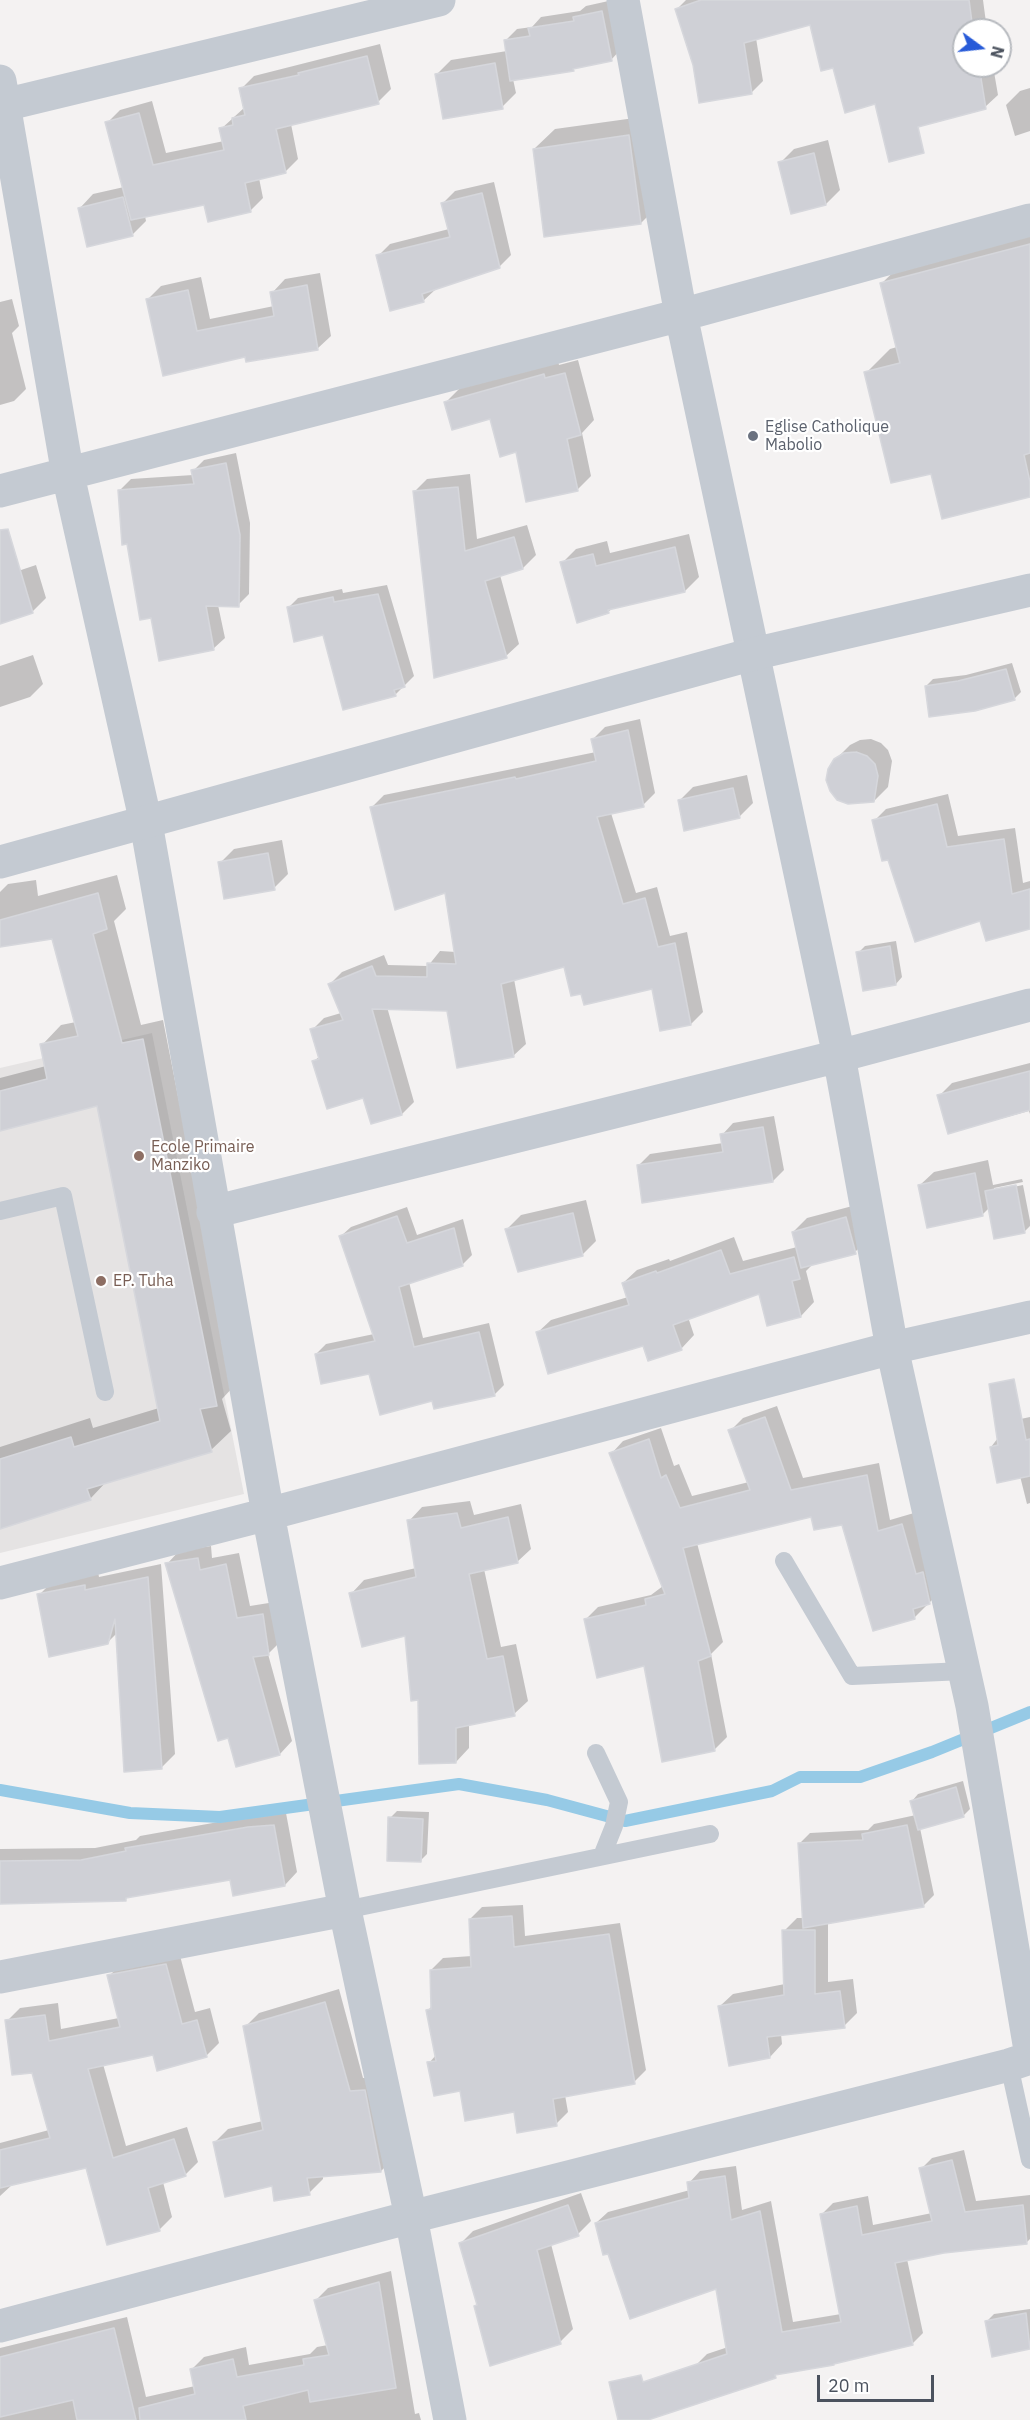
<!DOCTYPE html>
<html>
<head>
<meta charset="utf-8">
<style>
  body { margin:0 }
  #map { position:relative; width:1030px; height:2420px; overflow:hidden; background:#f4f2f2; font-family:"IBM Plex Sans",sans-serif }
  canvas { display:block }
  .north { position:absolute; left:952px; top:18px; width:60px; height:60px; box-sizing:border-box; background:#fff; border:2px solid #b7babf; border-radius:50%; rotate:105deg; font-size:16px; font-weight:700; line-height:24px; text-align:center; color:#4b525e }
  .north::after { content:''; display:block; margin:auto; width:21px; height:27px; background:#285bd8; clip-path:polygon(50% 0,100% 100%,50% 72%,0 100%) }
  .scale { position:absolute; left:817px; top:2375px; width:117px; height:27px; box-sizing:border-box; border:3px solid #4b525e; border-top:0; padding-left:8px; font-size:18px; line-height:21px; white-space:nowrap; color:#4b525e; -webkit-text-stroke:4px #fff; paint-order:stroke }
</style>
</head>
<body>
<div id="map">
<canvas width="1030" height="2420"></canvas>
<div class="north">N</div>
<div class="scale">20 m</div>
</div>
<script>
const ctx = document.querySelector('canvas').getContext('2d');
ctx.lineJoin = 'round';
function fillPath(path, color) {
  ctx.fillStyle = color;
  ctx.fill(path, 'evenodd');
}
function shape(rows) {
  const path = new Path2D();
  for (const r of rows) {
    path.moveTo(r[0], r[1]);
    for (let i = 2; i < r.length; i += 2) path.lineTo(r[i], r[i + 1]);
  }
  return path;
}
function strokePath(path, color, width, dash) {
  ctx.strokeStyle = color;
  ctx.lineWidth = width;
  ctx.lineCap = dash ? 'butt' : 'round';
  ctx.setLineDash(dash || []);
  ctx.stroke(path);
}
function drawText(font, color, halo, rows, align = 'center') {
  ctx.font = font + ' "IBM Plex Sans",sans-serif';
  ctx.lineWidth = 4.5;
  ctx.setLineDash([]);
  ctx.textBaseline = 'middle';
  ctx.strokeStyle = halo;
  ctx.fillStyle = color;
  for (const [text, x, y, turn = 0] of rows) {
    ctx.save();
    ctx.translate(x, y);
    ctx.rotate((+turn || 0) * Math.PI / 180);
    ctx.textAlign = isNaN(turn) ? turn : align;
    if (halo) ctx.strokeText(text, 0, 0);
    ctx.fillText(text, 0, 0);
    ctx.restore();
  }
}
const education = shape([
  [152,1033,244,1494,0,1553,0,1068]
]);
const shadow = shape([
  [613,0,622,48,611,60,576,67,573,70,513,79,516,93,502,107,437,74,451,60,507,51,506,40,517,29,532,27,541,17,580,11,586,6],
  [686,0,857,0,811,23,756,38,763,81,751,93,695,65,677,9],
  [909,0,983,0,987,30,964,30,964,66,993,66,998,95,985,107],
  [380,44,391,89,378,102,291,124,298,159,285,172,259,178,263,198,250,211,205,203,145,216,146,221,132,235,80,208,93,194,124,187,107,123,120,110,152,101,166,153,224,141,221,129,245,107,241,89,254,76],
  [1030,88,1030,131,1015,136,1006,105,1020,91],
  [649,116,661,203,641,223,534,149,555,129],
  [828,140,840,190,826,204,780,163,794,149],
  [494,182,511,255,499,267,436,289,423,301,378,256,390,244,449,229,443,203,455,191],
  [1030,227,1030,496,932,472,866,373,890,349,897,347,882,283,906,260],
  [320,273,331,336,317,349,246,356,164,374,148,299,161,286,201,277,210,319,274,306,272,293,285,279],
  [12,299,19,326,12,333,26,389,14,401,0,405,0,302],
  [578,360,594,420,582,433,591,476,577,490,517,451,491,417,446,402,460,388,558,361,559,365],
  [236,453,250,523,249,594,238,605,218,605,225,638,213,649,152,616,120,490,131,479,193,475,193,471,204,460],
  [470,474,477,539,527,525,536,555,523,568,500,575,519,644,506,656,414,492,427,479],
  [689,534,699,577,685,591,613,608,608,612,562,563,576,549,607,541,610,553],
  [36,565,46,598,32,612,0,623,0,577],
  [387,585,414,676,395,695,324,634,289,607,298,598,342,589,343,593],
  [33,655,43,684,30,697,0,707,0,666],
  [1012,663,1021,692,1014,699,926,686,933,679,966,675],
  [640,719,655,793,643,805,611,813,636,893,657,887,670,936,687,932,703,1012,691,1024,654,987,566,966,514,979,526,1044,513,1056,448,1009,387,1007,414,1102,402,1114,364,1096,314,1061,320,1056,312,1030,324,1018,341,1013,330,984,342,972,384,955,388,965,428,966,440,951,456,952,446,891,372,807,384,795,596,752,593,739,605,727],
  [871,739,881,743,888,750,892,761,888,787,874,801,835,760,850,745,860,740],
  [747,775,753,803,739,817,679,801,693,787],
  [948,794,958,836,1015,828,1023,883,1030,881,1030,927,981,919,889,858,874,821,886,809],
  [282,840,288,874,274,888,220,863,234,849],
  [117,875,126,909,114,921,141,1025,163,1020,235,1385,222,1399,231,1431,211,1450,107,1481,90,1499,0,1527,0,1447,90,1418,93,1428,159,1408,98,1104,0,1130,0,1078,46,1066,42,1045,61,1025,76,1022,53,937,0,946,0,892,8,884,36,880,38,896],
  [896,941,902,977,896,984,858,953,865,946],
  [1030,1063,1030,1114,1029,1111,949,1133,939,1096,952,1083],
  [774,1116,784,1170,773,1181,639,1165,650,1154,723,1143,722,1135,733,1123],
  [988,1160,993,1185,1022,1179,1023,1182,994,1188,994,1191,1023,1185,1030,1221,1030,1226,1024,1232,990,1207,983,1214,920,1185,934,1172],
  [586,1200,596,1241,582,1255,507,1229,521,1215],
  [860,1204,869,1238,855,1252,813,1264,806,1271,814,1302,801,1316,768,1324,760,1292,688,1317,694,1335,681,1349,537,1333,551,1320,628,1297,623,1283,637,1270,669,1259,670,1261,734,1237,743,1261,797,1247,793,1232,807,1218],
  [407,1207,417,1235,463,1219,472,1255,462,1265,409,1282,423,1338,489,1323,504,1385,494,1395,433,1399,370,1373,316,1354,326,1344,374,1334,341,1236,351,1227],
  [777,1406,803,1478,879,1463,890,1520,914,1513,942,1590,915,1617,844,1523,813,1516,697,1543,723,1642,711,1654,727,1737,715,1749,645,1665,585,1620,598,1607,651,1595,663,1586,611,1454,623,1441,661,1428,674,1466,679,1464,692,1496,749,1482,730,1431,743,1418],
  [1030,1417,1030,1503,1027,1504,1020,1476,991,1447,1011,1421],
  [470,1501,474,1515,521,1504,531,1549,517,1562,484,1569,501,1647,516,1644,528,1701,514,1714,469,1724,469,1748,456,1762,420,1699,406,1634,351,1594,364,1580,416,1568,409,1521,422,1507],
  [211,1546,212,1558,239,1553,250,1606,275,1602,281,1641,268,1654,292,1741,280,1754,237,1765,229,1736,167,1564,179,1551],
  [161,1564,175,1754,161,1768,117,1633,107,1643,39,1595,53,1581,98,1572,99,1577],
  [963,1781,970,1809,964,1815,920,1828,934,1895,923,1906,828,1922,828,1982,853,1979,857,2013,844,2026,781,2034,782,2044,770,2057,720,2006,733,1994,785,1984,784,1931,797,1918,804,1918,800,1843,810,1833,868,1830,874,1824,916,1815,912,1801,918,1794],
  [397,1811,429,1812,427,1854,421,1860,390,1818],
  [286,1813,297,1872,285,1885,231,1878,129,1896,125,1900,0,1902,0,1849,95,1848,136,1840,140,1836,263,1814],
  [523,1905,525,1936,620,1923,646,2070,634,2082,565,2095,568,2112,556,2124,461,2089,429,2063,436,2055,428,2010,433,2005,431,1970,443,1958,472,1956,470,1919,482,1907],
  [179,1952,195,2012,210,2008,219,2043,206,2056,154,2054,103,2064,126,2146,187,2127,198,2162,185,2175,163,2182,172,2217,159,2230,87,2166,13,2184,0,2196,0,2143,49,2130,33,2071,7,2021,20,2008,58,2003,61,2029,119,2018,109,1976,122,1963],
  [339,1989,363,2078,378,2077,395,2157,381,2171,323,2175,323,2179,309,2193,273,2184,214,2143,228,2129,263,2121,245,2027,259,2013],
  [964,2150,976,2201,1030,2195,1030,2239,1027,2242,944,2252,907,2259,923,2333,912,2344,778,2373,775,2376,696,2365,707,2354,728,2347,717,2287,609,2252,596,2223,608,2212,690,2190,689,2183,700,2171,736,2166,742,2210,771,2201,793,2322,841,2314,822,2214,833,2203,868,2196,873,2225,932,2213,921,2169,932,2158],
  [581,2193,591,2221,578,2234,551,2244,573,2329,560,2342,475,2306,479,2303,460,2244,473,2231],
  [391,2271,415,2414,419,2413,421,2420,0,2420,0,2348,127,2317,146,2397,195,2386,192,2369,204,2357,246,2347,249,2365,310,2354,317,2347,328,2345,316,2300,328,2288],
  [1030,2309,1030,2348,993,2355,987,2321,994,2314]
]);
const stream = shape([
  [0,1790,130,1813,220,1817,459,1784,547,1800,625,1821,772,1791,800,1777,860,1777,932,1752,1030,1712]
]);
const building = shape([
  [701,0,969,0,973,30,964,30,964,66,979,66,986,109,918,127,924,153,889,162,875,104,845,113,833,68,821,71,810,25,744,43,752,94,699,103,693,65,675,9,701,0],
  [602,11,612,61,573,69,574,71,510,81,504,40,530,36,528,28,574,21,573,17,602,11],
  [367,56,379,104,276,129,286,173,245,183,251,212,208,222,204,205,131,220,105,122,139,113,153,165,224,150,219,128,233,125,232,118,245,115,239,88,299,75,298,73,367,56],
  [495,63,503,109,443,119,435,74,495,63],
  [629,135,641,224,544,237,533,149,629,135],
  [814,153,826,205,791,214,778,162,814,153],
  [482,193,500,268,422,294,424,302,390,311,376,255,450,237,441,203,482,193],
  [123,197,133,236,87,247,78,208,123,197],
  [1030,244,1030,453,1024,455,1030,482,1030,497,942,519,931,474,891,483,864,372,900,363,880,283,1030,244],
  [307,285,318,350,246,362,245,357,163,376,146,299,188,290,197,331,274,316,270,292,307,285],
  [565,373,581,435,567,439,578,491,526,502,516,452,500,457,490,419,452,430,444,402,544,374,545,378,565,373],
  [226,463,240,535,239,607,206,606,214,650,159,661,151,618,140,620,127,544,122,545,118,490,194,484,191,470,226,463],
  [458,487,465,551,514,537,523,569,485,581,507,658,434,678,413,491,458,487],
  [8,529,33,613,0,624,0,530,8,529],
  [675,547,685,592,608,610,609,613,577,623,560,562,593,554,596,566,675,547],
  [378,594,405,687,394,690,396,696,343,710,323,635,294,642,287,607,333,597,334,602,378,594],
  [1006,669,1015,700,975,711,929,717,925,686,958,681,1006,669],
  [628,730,644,807,597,817,623,904,645,898,658,947,675,943,691,1025,660,1031,652,989,584,1005,581,994,571,996,564,967,501,984,514,1057,457,1068,447,1011,372,1009,402,1115,371,1124,363,1098,327,1109,312,1061,319,1059,310,1029,343,1020,328,984,372,966,376,976,427,977,427,963,456,964,445,893,395,910,370,807,515,777,516,779,596,761,591,739,628,730],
  [856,752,867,756,875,764,878,776,874,802,848,804,837,800,830,791,826,780,828,769,834,759,844,753,856,752],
  [733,788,740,818,684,831,678,800,733,788],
  [937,804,947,847,1004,839,1012,894,1030,889,1030,929,986,941,980,921,915,942,888,860,882,861,872,820,937,804],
  [268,853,275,890,224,899,218,862,268,853],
  [98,893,107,929,93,934,122,1043,143,1039,217,1406,200,1409,212,1452,87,1489,91,1500,0,1529,0,1459,71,1437,74,1447,160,1421,97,1106,0,1131,0,1091,47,1079,40,1044,78,1036,52,939,0,947,0,920,98,893],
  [890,946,896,985,863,991,856,952,890,946],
  [1030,1071,1030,1110,948,1134,937,1095,1030,1071],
  [763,1127,773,1182,642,1203,637,1165,723,1152,720,1134,763,1127],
  [975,1173,983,1216,927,1228,918,1185,975,1173],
  [1016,1185,1025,1233,994,1239,985,1191,1016,1185],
  [573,1213,583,1256,518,1272,505,1229,573,1213],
  [397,1216,407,1243,454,1228,463,1266,399,1287,414,1347,479,1332,495,1396,434,1409,432,1401,380,1415,369,1374,321,1384,315,1354,375,1341,339,1236,397,1216],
  [846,1217,856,1254,801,1268,792,1232,846,1217],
  [721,1250,730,1274,794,1257,800,1279,792,1281,801,1317,767,1326,759,1294,673,1325,682,1350,648,1361,643,1346,548,1374,536,1332,629,1305,622,1283,656,1271,657,1273,721,1250],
  [1014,1379,1026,1440,1030,1439,1030,1476,997,1483,990,1447,998,1445,989,1384,1014,1379],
  [765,1417,791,1490,867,1475,878,1531,902,1524,916,1574,923,1572,930,1604,913,1609,915,1619,873,1631,842,1525,814,1530,811,1517,683,1548,711,1656,698,1661,715,1751,662,1762,644,1666,597,1678,584,1619,646,1605,645,1599,665,1594,609,1453,649,1439,661,1478,666,1475,680,1508,750,1490,728,1430,765,1417],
  [457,1513,461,1528,508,1517,518,1563,469,1574,487,1659,503,1656,515,1716,456,1728,456,1763,419,1764,418,1700,411,1701,405,1636,362,1647,349,1593,416,1577,407,1520,457,1513],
  [198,1558,200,1570,226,1564,237,1618,263,1614,269,1655,253,1657,280,1755,236,1767,228,1738,218,1741,165,1563,198,1558],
  [148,1577,162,1769,124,1772,115,1619,108,1644,49,1657,37,1594,85,1585,85,1590,148,1577],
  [956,1787,964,1817,918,1830,910,1801,956,1787],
  [388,1817,423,1819,421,1862,387,1861,388,1817],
  [274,1825,285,1886,233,1896,230,1880,126,1898,126,1901,0,1904,0,1861,81,1860,126,1851,125,1848,179,1839,248,1827,274,1825],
  [907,1825,924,1907,803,1928,798,1843,863,1840,862,1834,907,1825],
  [512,1916,514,1947,609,1934,635,2084,553,2099,557,2126,517,2133,514,2112,465,2121,460,2091,434,2096,427,2062,436,2061,426,2010,431,2009,430,1970,471,1967,469,1919,512,1916],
  [782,1930,815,1930,815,1994,840,1991,845,2028,767,2037,770,2058,729,2066,718,2006,784,1995,782,1930],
  [166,1964,182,2024,197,2020,207,2057,157,2071,153,2055,88,2069,113,2158,174,2139,186,2176,148,2188,160,2231,107,2245,86,2168,0,2188,0,2150,50,2138,32,2073,12,2075,5,2020,45,2015,49,2041,120,2027,107,1975,166,1964],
  [325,2002,350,2091,365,2090,381,2172,307,2178,310,2195,274,2201,272,2186,225,2197,213,2142,263,2130,243,2026,325,2002],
  [952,2160,965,2212,1023,2205,1027,2244,944,2253,895,2263,913,2345,834,2364,834,2365,775,2375,776,2378,648,2420,618,2420,609,2382,641,2375,643,2382,727,2354,716,2289,630,2319,608,2254,603,2255,595,2223,689,2198,687,2182,725,2176,731,2220,760,2211,782,2332,841,2322,820,2214,857,2206,862,2235,932,2221,919,2168,952,2160],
  [568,2205,579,2236,537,2250,561,2344,490,2366,474,2306,477,2305,459,2243,568,2205],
  [379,2282,396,2388,310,2402,308,2390,243,2406,246,2420,140,2420,139,2408,195,2394,190,2369,233,2359,237,2377,304,2365,303,2359,329,2355,314,2300,379,2282],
  [1026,2313,1030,2349,992,2357,985,2321,1026,2313],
  [114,2328,136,2420,77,2420,73,2400,0,2417,0,2357,114,2328]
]);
const service = shape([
  [0,1211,63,1196,105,1392],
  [784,1561,852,1676,964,1671],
  [596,1753,619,1802,614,1826,602,1856],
  [345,1910,710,1834],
  [1009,2065,1030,2160]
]);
const minor = shape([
  [623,0,681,315,839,1056,892,1348,972,1706,1030,2050],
  [0,81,68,475,146,823,268,1514,345,1910,411,2217,450,2420],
  [0,106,439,0],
  [0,491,681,315,1030,220],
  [213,1212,839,1056,1030,1005],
  [0,1583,268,1514,892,1348,1030,1317],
  [0,1977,345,1910],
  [0,2326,411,2217,1009,2065,1030,2058]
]);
const tertiary = shape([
  [0,862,753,654,1030,590]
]);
const markers = [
  [753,436,6,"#6b7280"],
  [139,1156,6,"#8d6e63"],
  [101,1281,6,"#8d6e63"]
];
const worshipNames = [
  ["Eglise Catholique",765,427],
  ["Mabolio",765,445]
];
const educationNames = [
  ["Ecole Primaire",151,1147],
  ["Manziko",151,1165],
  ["EP. Tuha",113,1281]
];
fillPath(education, '#e5e3e3');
fillPath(shadow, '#0003');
strokePath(stream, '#96cae6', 12);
fillPath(building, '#cfd0d6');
strokePath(building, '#d6d7dc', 1.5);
strokePath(service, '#c4cad2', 18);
strokePath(minor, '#c4cad2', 33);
strokePath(tertiary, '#c4cad2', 33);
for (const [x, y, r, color] of markers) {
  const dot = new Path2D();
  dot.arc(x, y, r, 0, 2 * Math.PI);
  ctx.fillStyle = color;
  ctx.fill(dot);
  strokePath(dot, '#fff', 2);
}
drawText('16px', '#5b616d', '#fff', worshipNames, 'left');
drawText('16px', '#785e54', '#fff', educationNames, 'left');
</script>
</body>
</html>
